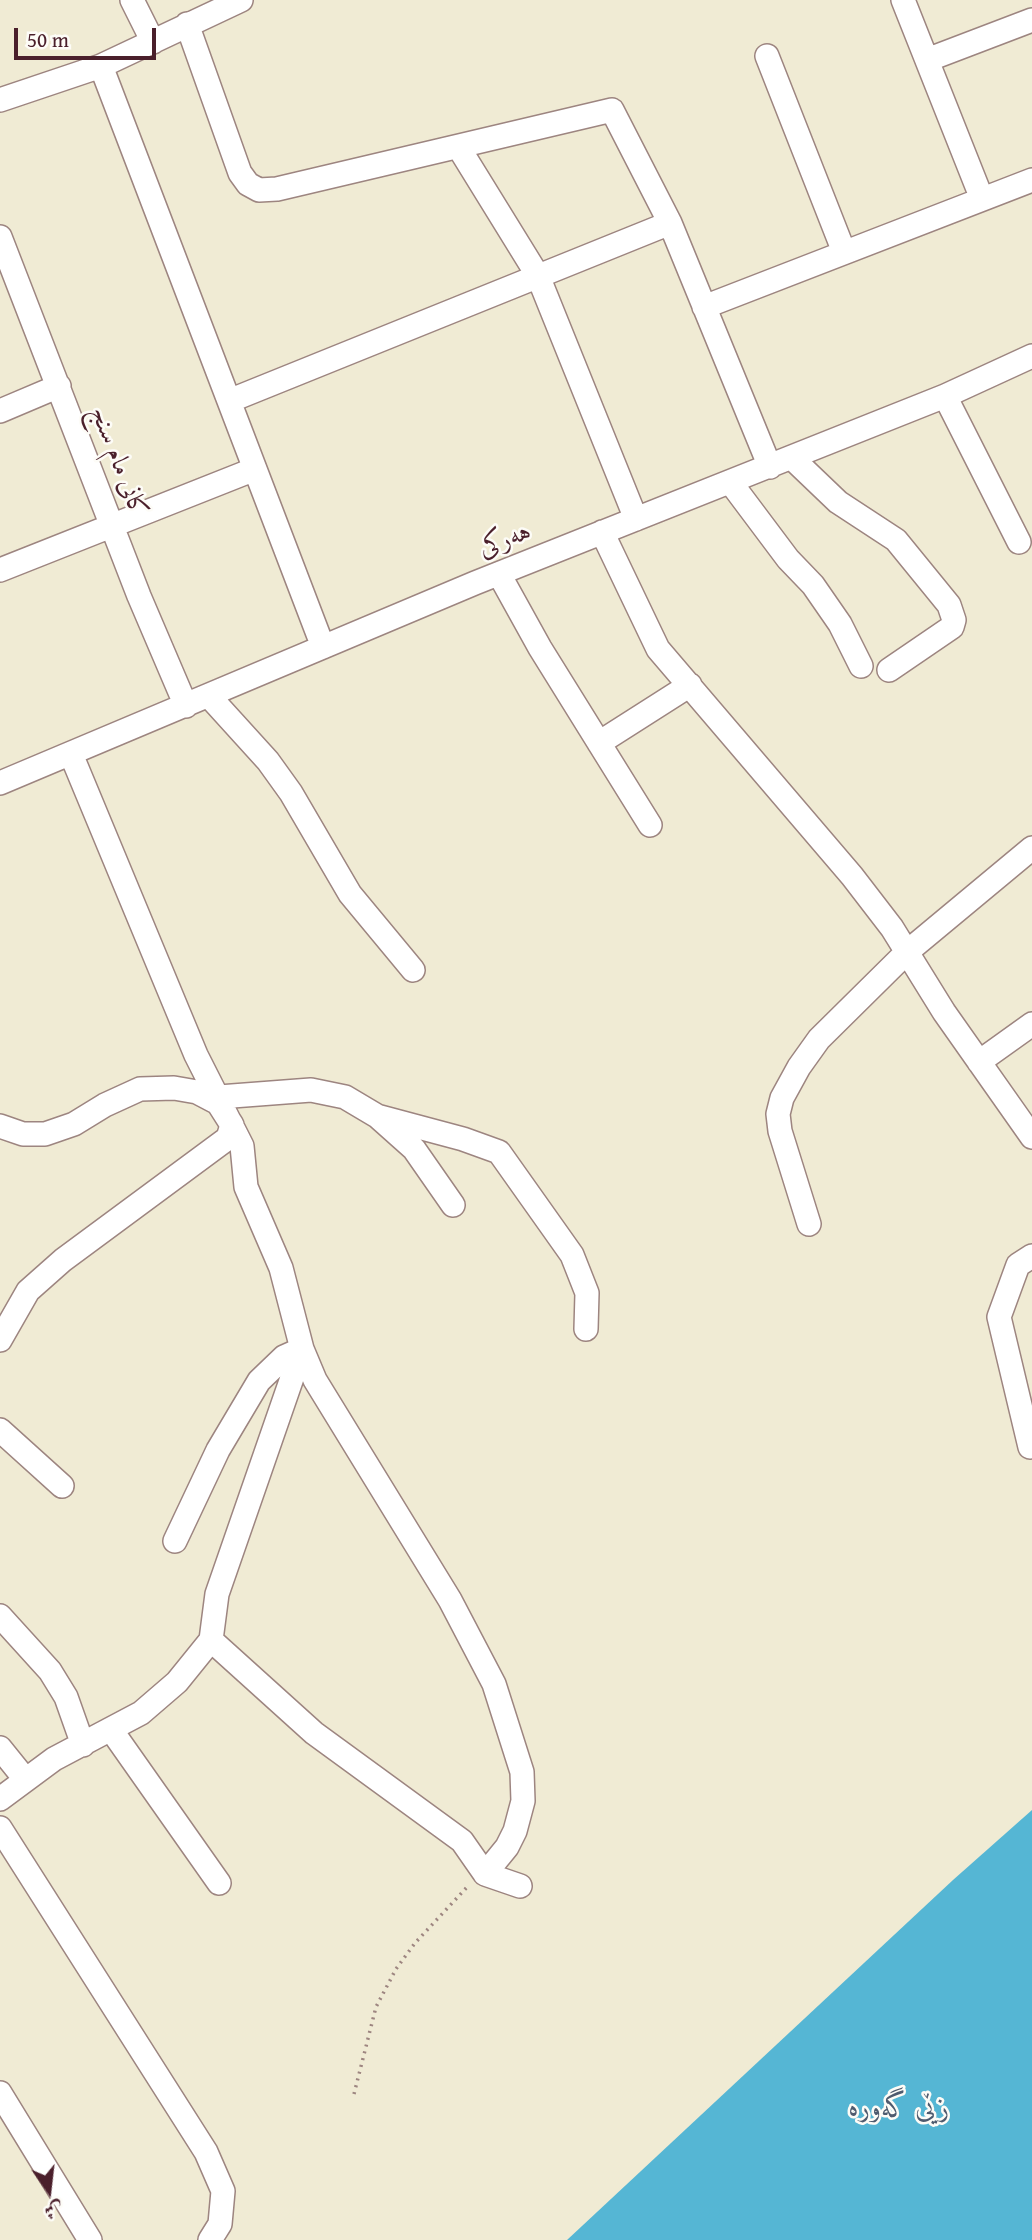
<!DOCTYPE html>
<html>
<head>
<meta charset="utf-8">
<style>
  body { margin:0 }
  #map { position:relative; width:1032px; height:2240px; overflow:hidden; background:#f0ebd4; font-family:"Gentium Book Plus",Amiri,serif }
  canvas { display:block }
  .north { position:absolute; left:14px; top:2156px; width:70px; height:70px; -webkit-text-stroke:5px #fdfcf7; paint-order:stroke; rotate:166deg; font-size:19px; font-weight:700; line-height:28px; text-align:center; color:#4a1f2b }
  .north::after { content:''; display:block; margin:auto; width:24px; height:32px; background:#4a1f2b; clip-path:polygon(50% 0,100% 100%,50% 72%,0 100%) }
  .scale { position:absolute; left:14px; top:28px; width:142px; height:32px; box-sizing:border-box; border:4px solid #4a1f2b; border-top:0; padding-left:9px; font-size:21px; line-height:24px; white-space:nowrap; color:#4a1f2b; -webkit-text-stroke:5px #fdfcf7; paint-order:stroke }
</style>
</head>
<body>
<div id="map">
<canvas width="1032" height="2240"></canvas>
<div class="north">ش</div>
<div class="scale">50 m</div>
</div>
<script>
const ctx = document.querySelector('canvas').getContext('2d');
ctx.lineJoin = 'round';
function fillPath(path, color) {
  ctx.fillStyle = color;
  ctx.fill(path, 'evenodd');
}
function shape(rows) {
  const path = new Path2D();
  for (const r of rows) {
    path.moveTo(r[0], r[1]);
    for (let i = 2; i < r.length; i += 2) path.lineTo(r[i], r[i + 1]);
  }
  return path;
}
function strokePath(path, color, width, dash) {
  ctx.strokeStyle = color;
  ctx.lineWidth = width;
  ctx.lineCap = dash ? 'butt' : 'round';
  ctx.setLineDash(dash || []);
  ctx.stroke(path);
}
function drawText(font, color, halo, rows, align = 'center') {
  ctx.font = font + ' "Gentium Book Plus",Amiri,serif';
  ctx.lineWidth = 5;
  ctx.setLineDash([]);
  ctx.textBaseline = 'middle';
  ctx.strokeStyle = halo;
  ctx.fillStyle = color;
  for (const [text, x, y, turn = 0] of rows) {
    ctx.save();
    ctx.translate(x, y);
    ctx.rotate((+turn || 0) * Math.PI / 180);
    ctx.textAlign = isNaN(turn) ? turn : align;
    if (halo) ctx.strokeText(text, 0, 0);
    ctx.fillText(text, 0, 0);
    ctx.restore();
  }
}
const water = shape([
  [1032,1810,1032,2240,567,2240,953,1880]
]);
const path = shape([
  [354,2094,376,2007,396,1969,415,1943,469,1885]
]);
const minor = shape([
  [132,0,153,42],
  [903,0,982,199],
  [187,24,240,173,248,184,259,190,277,189,612,110,670,223,770,467],
  [767,56,844,252],
  [927,60,1032,20],
  [101,66,323,647],
  [0,100,101,66,241,0],
  [459,148,538,276,636,519],
  [0,237,139,596,186,706],
  [704,307,1032,180],
  [945,396,1019,542],
  [229,401,670,223],
  [0,411,59,386],
  [792,458,838,502,896,540,949,605,954,620,952,627,889,670],
  [731,483,788,559,813,585,840,624,861,666],
  [602,532,658,649,852,876,892,928,944,1012,1032,1137],
  [0,570,255,469],
  [499,574,540,648,650,825],
  [209,696,268,761,291,793,350,894,413,970],
  [599,743,690,685],
  [71,754,196,1055,242,1146,246,1187,281,1268,302,1349,315,1380,450,1600,494,1684,522,1772,523,1801,515,1831,507,1847,485,1874],
  [0,783,475,583,945,396,1032,356],
  [979,1062,1032,1024],
  [219,1097,311,1090,345,1097,377,1116,414,1149,453,1205],
  [377,1116,463,1139,499,1152,572,1255,587,1293,586,1329],
  [0,1126,23,1134,45,1134,74,1124,105,1105,140,1089,174,1088,197,1092,218,1103,232,1125,228,1138,63,1260,28,1291,0,1340],
  [809,1224,780,1131,778,1114,782,1098,799,1067,819,1039,907,952,1032,848],
  [0,1430,62,1486],
  [1030,1447,999,1317,1018,1265,1032,1256],
  [175,1541,218,1450,259,1381,284,1357,302,1349],
  [0,1616,50,1671,66,1697,83,1745],
  [211,1640,314,1733,462,1841,485,1874,520,1886],
  [112,1731,219,1883],
  [0,1748,25,1779],
  [0,1799,54,1759,141,1713,177,1682,211,1640,217,1594,302,1349],
  [0,1828,206,2152,223,2191,220,2224,210,2240],
  [0,2093,90,2240]
]);
const streetNames = [
  ["کانی مام سنج",118,462,69],
  ["هەرکی",505,541,-22]
];
const waterNames = [
  ["زێی گەورە",899,2109]
];
fillPath(water, '#55b6d4');
strokePath(minor, '#9d8580', 26);
strokePath(path, '#9d8580', 3.5, [2, 5]);
strokePath(minor, '#fff', 23);
drawText('26px', '#4a1f2b', '#fdfcf7', streetNames);
drawText('italic 28px', '#4e5b6f', '#fdfcf7', waterNames);
</script>
</body>
</html>
